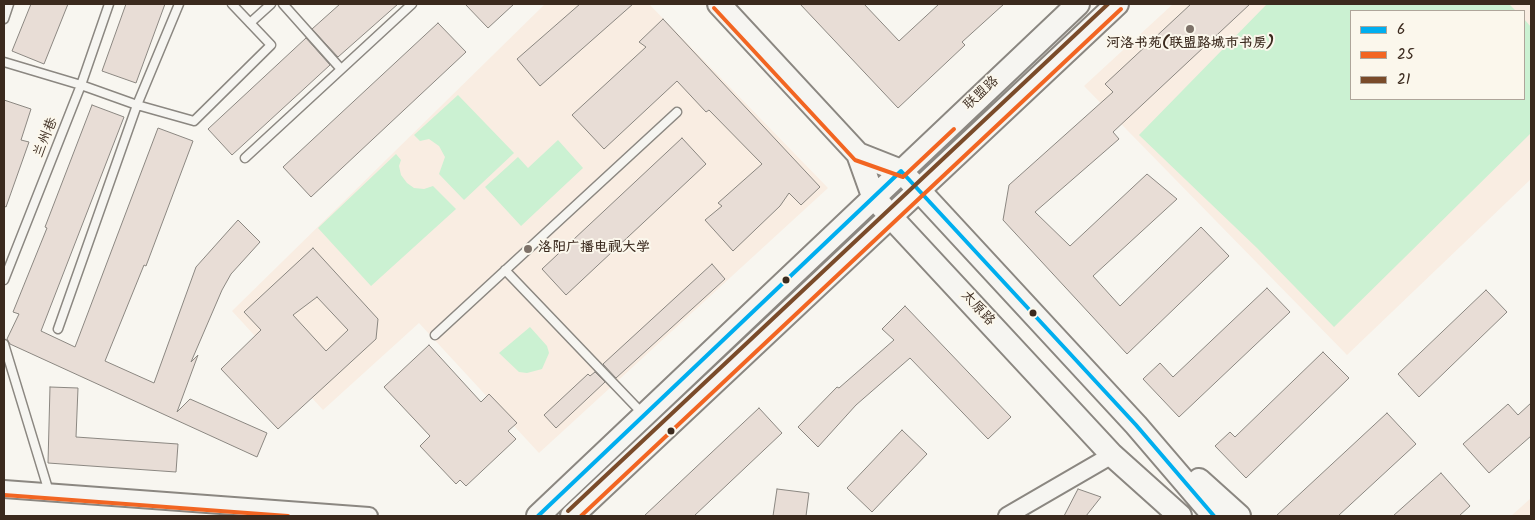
<!DOCTYPE html>
<html>
<head>
<meta charset="utf-8">
<style>
  body { margin:0 }
  #map { position:relative; width:1535px; height:520px; overflow:hidden; background:#f8f6f0; font-family:Kalam,sans-serif }
  canvas { display:block }
  .frame { position:absolute; inset:0; border:5px solid #3b2a1e; pointer-events:none }
  .legend { position:absolute; left:1350px; top:10px; width:175px; height:90px; box-sizing:border-box; background:#fbf7ec; border:1px solid #aea59a; margin:0; padding:6px 9px; list-style:none; font-size:15px; color:#3b2a1e }
  .legend li { display:flex; align-items:center; gap:10px; height:25px }
  .legend b { width:25px; border:1px solid #aea59a }
</style>
</head>
<body>
<div id="map">
<canvas width="1535" height="520"></canvas>
<div class="frame"></div>
<ul class="legend">
<li><b style="height:6px;background:#00aeef"></b>6</li>
<li><b style="height:6px;background:#f26522"></b>25</li>
<li><b style="height:6px;background:#7a4b2a"></b>21</li>
</ul>
</div>
<script>
const ctx = document.querySelector('canvas').getContext('2d');
ctx.lineJoin = 'round';
function fillPath(path, color) {
  ctx.fillStyle = color;
  ctx.fill(path, 'evenodd');
}
function shape(rows) {
  const path = new Path2D();
  for (const r of rows) {
    path.moveTo(r[0], r[1]);
    for (let i = 2; i < r.length; i += 2) path.lineTo(r[i], r[i + 1]);
  }
  return path;
}
function strokePath(path, color, width, dash) {
  ctx.strokeStyle = color;
  ctx.lineWidth = width;
  ctx.lineCap = dash ? 'butt' : 'round';
  ctx.setLineDash(dash || []);
  ctx.stroke(path);
}
function drawText(font, color, halo, rows, align = 'center') {
  ctx.font = font + ' Kalam,"LXGW WenKai TC",sans-serif';
  ctx.lineWidth = 4;
  ctx.setLineDash([]);
  ctx.textBaseline = 'middle';
  ctx.strokeStyle = halo;
  ctx.fillStyle = color;
  for (const [text, x, y, turn = 0] of rows) {
    ctx.save();
    ctx.translate(x, y);
    ctx.rotate((+turn || 0) * Math.PI / 180);
    ctx.textAlign = isNaN(turn) ? turn : align;
    if (halo) ctx.strokeText(text, 0, 0);
    ctx.fillText(text, 0, 0);
    ctx.restore();
  }
}
const built = shape([
  [545,4,649,4,828,188,539,453,419,323,323,410,232,311],
  [1173,4,1531,4,1531,179,1347,355,1084,86],
  [1351,11,1524,11,1524,99,1351,99],
  [1531,498,1531,516,1511,516]
]);
const green = shape([
  [1267,4,1509,4,1516,11,1351,11,1351,99,1524,99,1524,19,1531,27,1531,133,1334,327,1257,248,1139,135],
  [458,95,514,153,464,200,439,174,445,157,439,146,429,139,420,141,414,135],
  [558,140,583,168,521,226,485,187,518,157,528,168],
  [396,154,401,160,399,166,401,175,407,183,414,188,424,189,433,186,456,209,371,286,318,228],
  [530,327,547,346,549,353,542,369,527,373,519,372,499,353]
]);
const building = shape([
  [31,4,68,4,44,64,12,51,31,4],
  [126,4,165,4,136,83,102,71,126,4],
  [340,4,398,4,338,57,312,29,340,4],
  [465,4,514,4,488,28,465,4],
  [580,4,633,4,540,86,517,59,580,4],
  [800,4,864,4,899,41,939,4,1004,4,962,42,965,45,898,108,800,4],
  [1191,4,1250,4,1113,132,1119,139,1035,212,1070,246,1147,174,1177,199,1093,276,1120,306,1201,227,1229,256,1127,354,1003,220,1009,185,1113,92,1105,84,1191,4],
  [663,19,820,187,801,205,789,193,780,206,733,251,705,220,722,206,718,203,762,164,709,110,706,112,677,81,604,149,572,115,646,47,639,42,663,19],
  [438,23,466,52,311,197,283,167,438,23],
  [306,38,330,65,232,155,208,129,306,38],
  [4,100,31,109,21,140,29,142,6,207,4,206,4,100],
  [92,105,124,117,41,331,75,347,158,128,193,141,146,266,144,265,105,361,154,383,196,267,238,220,260,242,231,274,222,290,191,362,198,355,177,412,190,399,267,433,257,457,10,344,7,339,19,314,13,312,47,228,45,227,92,105],
  [682,138,706,164,566,295,542,269,682,138],
  [313,248,378,319,376,339,278,429,221,369,261,330,244,312,313,248],
  [317,297,348,330,326,351,293,315,317,297],
  [712,264,725,279,616,378,603,364,712,264],
  [1267,288,1290,312,1179,417,1143,379,1160,363,1173,377,1267,288],
  [1486,290,1507,312,1419,397,1398,374,1486,290],
  [905,306,1011,417,988,439,910,358,856,405,818,447,798,427,837,387,839,388,894,340,882,329,905,306],
  [429,345,481,402,489,394,517,423,508,431,516,439,466,486,460,480,456,484,420,446,430,436,384,387,429,345],
  [1323,352,1349,378,1246,478,1215,446,1230,432,1235,437,1323,352],
  [595,372,605,382,556,428,544,415,588,374,590,376,595,372],
  [50,387,78,388,76,437,178,444,176,472,48,463,50,387],
  [1531,403,1531,436,1489,473,1463,444,1508,404,1518,415,1531,403],
  [759,408,782,433,694,516,644,516,759,408],
  [1387,413,1416,444,1338,516,1276,516,1387,413],
  [902,430,927,454,872,512,847,488,902,430],
  [1441,473,1470,506,1459,516,1393,516,1441,473],
  [777,489,809,493,806,516,773,516,777,489],
  [1078,489,1101,497,1086,516,1064,516,1078,489]
]);
const lane = shape([
  [283,4,341,69],
  [4,19,9,4],
  [250,23,271,4],
  [4,62,81,85,137,105,194,121,271,45,232,4],
  [245,158,412,4],
  [505,270,642,413],
  [4,280,81,85,109,4],
  [58,329,137,105,179,4],
  [435,335,677,112],
  [4,344,49,492]
]);
const street = shape([
  [4,489,369,516],
  [1007,516,1112,455]
]);
const secondary = shape([
  [719,4,858,154,873,196,891,217,1112,455,1180,516],
  [858,154,901,171,1136,425,1214,516],
  [1199,480,1239,516],
  [538,516,1078,4],
  [572,516,1117,4]
]);
const bus1 = shape([
  [538,516,901,171,1136,425,1214,516]
]);
const bus2 = shape([
  [714,8,855,160,903,177,954,129],
  [4,495,288,516],
  [581,516,1121,9]
]);
const bus3 = shape([
  [568,511,1108,4]
]);
const markers = [
  [1190,29,5,"#7d7168"],
  [528,249,5,"#7d7168"],
  [786,280,4.5,"#3b2a1e"],
  [1033,313,4.5,"#3b2a1e"],
  [671,431,4.5,"#3b2a1e"]
];
const poiNames = [
  ["河洛书苑(联盟路城市书房)",1190,45],
  ["洛阳广播电视大学",538,249,"left"]
];
const streetNames = [
  ["联盟路",982,94,-43],
  ["兰州巷",47,138,-68],
  ["太原路",977,309,47]
];
fillPath(built, '#f9ede2');
fillPath(green, '#cbf1d2');
fillPath(building, '#e8ddd6');
strokePath(building, '#8b8781', 1);
strokePath(lane, '#8b8781', 11);
strokePath(street, '#8b8781', 20);
strokePath(secondary, '#8b8781', 26);
strokePath(lane, '#f6f5f1', 8);
strokePath(street, '#f6f5f1', 16);
strokePath(secondary, '#f6f5f1', 22);
strokePath(bus1, '#00aeef', 4);
strokePath(bus2, '#f26522', 4);
strokePath(bus3, '#7a4b2a', 4);
for (const [x, y, r, color] of markers) {
  const dot = new Path2D();
  dot.arc(x, y, r, 0, 2 * Math.PI);
  ctx.fillStyle = color;
  ctx.fill(dot);
  strokePath(dot, '#fbf7ec', 2);
}
drawText('bold 14px', '#3b2a1e', '#fbf7ec', poiNames);
drawText('14px', '#3b2a1e', '#fbf7ec', streetNames);
</script>
</body>
</html>
